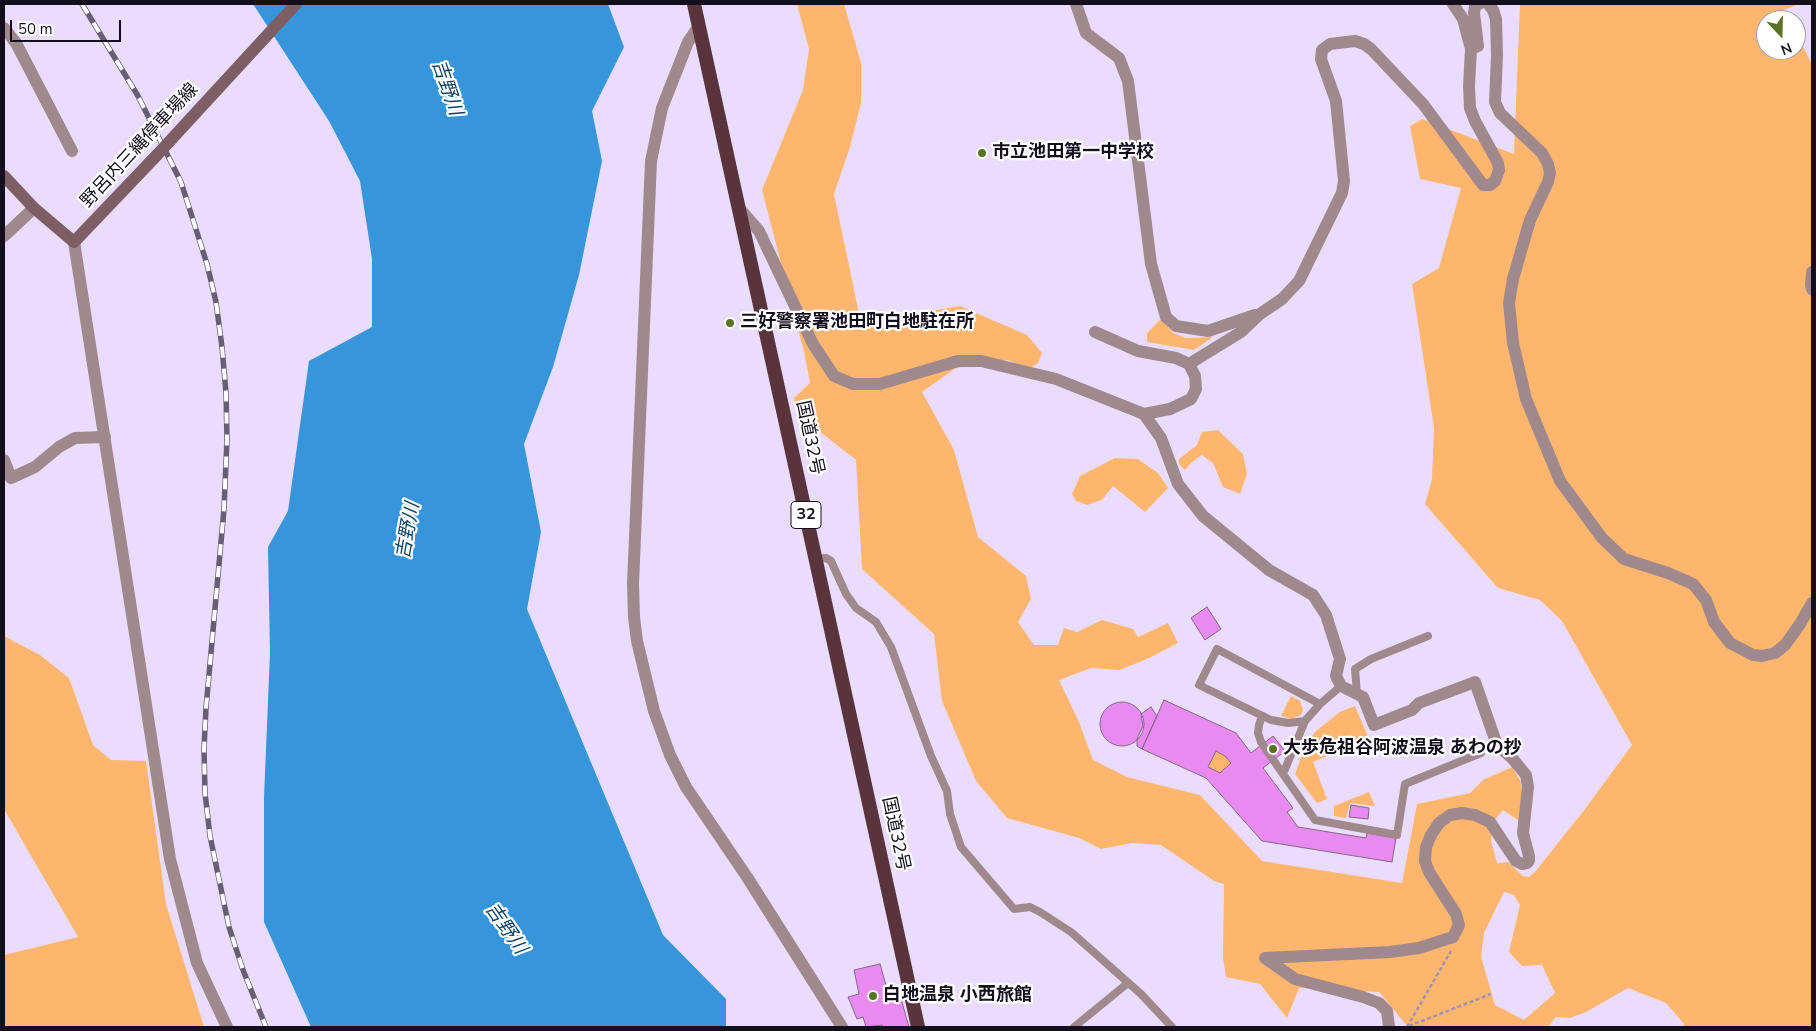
<!DOCTYPE html>
<html>
<head>
<meta charset="utf-8">
<style>
  body { margin:0 }
  #map { position:relative; width:1816px; height:1031px; overflow:hidden; background:#eadcfe; font-family:"Nunito Sans",sans-serif }
  canvas { display:block }
  .frame { position:absolute; inset:0; border:5px solid #150e1d; pointer-events:none }
  .north { position:absolute; left:1756px; top:10px; width:50px; height:50px; box-sizing:border-box; background:#fff; border:1px solid #a19fa5; border-radius:50%; rotate:159deg; font-size:14px; font-weight:700; line-height:20px; text-align:center; color:#150e1d }
  .north::after { content:''; display:block; margin:auto; width:18px; height:22px; background:#5a7223; clip-path:polygon(50% 0,100% 100%,50% 72%,0 100%) }
  .scale { position:absolute; left:10px; top:20px; width:111px; height:22px; box-sizing:border-box; border:2px solid #150e1d; border-top:0; padding-left:6px; font-size:15px; line-height:18px; white-space:nowrap; color:#150e1d; -webkit-text-stroke:4px #fff; paint-order:stroke }
</style>
</head>
<body>
<div id="map">
<canvas width="1816" height="1031"></canvas>
<div class="frame"></div>
<div class="north">N</div>
<div class="scale">50 m</div>
</div>
<script>
const ctx = document.querySelector('canvas').getContext('2d');
ctx.lineJoin = 'round';
function fillPath(path, color) {
  ctx.fillStyle = color;
  ctx.fill(path, 'evenodd');
}
function shape(rows) {
  const path = new Path2D();
  for (const r of rows) {
    if (r.length === 3) {
      path.moveTo(r[0] + r[2], r[1]);
      path.arc(r[0], r[1], r[2], 0, 2 * Math.PI);
      continue;
    }
    path.moveTo(r[0], r[1]);
    for (let i = 2; i < r.length; i += 2) path.lineTo(r[i], r[i + 1]);
  }
  return path;
}
function strokePath(path, color, width, dash) {
  ctx.strokeStyle = color;
  ctx.lineWidth = width;
  ctx.lineCap = dash ? 'butt' : 'round';
  ctx.setLineDash(dash || []);
  ctx.stroke(path);
}
function drawText(font, color, halo, rows, align = 'center') {
  ctx.font = font + ' "Nunito Sans","Noto Sans JP",sans-serif';
  ctx.lineWidth = 4.5;
  ctx.setLineDash([]);
  ctx.textBaseline = 'middle';
  ctx.strokeStyle = halo;
  ctx.fillStyle = color;
  for (const [text, x, y, turn = 0] of rows) {
    ctx.save();
    ctx.translate(x, y);
    ctx.rotate((+turn || 0) * Math.PI / 180);
    ctx.textAlign = isNaN(turn) ? turn : align;
    if (halo) ctx.strokeText(text, 0, 0);
    ctx.fillText(text, 0, 0);
    ctx.restore();
  }
}
const green = shape([
  [797,4,844,4,861,63,861,103,850,147,834,194,861,323,960,306,1027,335,1042,353,1038,363,1028,370,1008,360,956,368,922,392,954,450,978,537,1026,576,1031,599,1018,622,1034,645,1058,645,1064,628,1077,632,1102,620,1133,629,1138,637,1168,623,1178,643,1149,658,1120,670,1091,668,1059,680,1079,722,1093,760,1127,777,1200,795,1262,861,1402,883,1417,804,1470,793,1483,780,1512,767,1520,780,1522,790,1519,821,1503,810,1494,821,1491,840,1497,863,1508,862,1523,876,1529,877,1534,873,1585,809,1632,745,1562,621,1540,600,1498,588,1425,504,1432,479,1434,428,1412,284,1439,268,1461,188,1420,179,1410,126,1422,119,1514,154,1520,4,1799,4,1784,10,1789,20,1766,20,1766,50,1796,50,1796,33,1812,64,1812,1027,1684,1027,1684,1024,1666,1003,1628,988,1586,1012,1570,1018,1556,1017,1548,1027,1408,1027,1379,992,1299,988,1287,1018,1260,984,1226,977,1223,957,1224,884,1214,881,1161,845,1132,843,1101,849,1079,838,1007,818,976,781,942,701,934,634,862,569,856,460,814,427,800,429,794,398,810,383,804,352,762,190,803,90,809,49],
  [1504,892,1514,895,1520,905,1509,952,1522,966,1542,965,1555,993,1524,1020,1495,1005,1481,957,1484,933],
  [1161,319,1173,333,1186,338,1213,337,1194,350,1147,342,1147,333],
  [1218,430,1243,454,1247,474,1240,494,1223,487,1213,463,1202,455,1192,462,1185,470,1179,464,1179,459,1197,445,1202,432],
  [1115,458,1138,459,1158,473,1168,488,1145,512,1113,486,1102,500,1087,505,1076,501,1072,494,1080,476],
  [4,636,40,655,69,678,93,745,111,760,146,761,166,904,204,1027,4,1027,4,955,78,937,4,809],
  [1291,696,1300,701,1303,710,1301,715,1291,719,1281,716],
  [1355,706,1369,739,1313,762,1327,799,1317,803,1295,774,1306,744,1316,731,1340,712],
  [1216,751,1225,756,1231,763,1220,773,1208,767],
  [1369,792,1375,806,1350,803,1346,818,1334,816,1334,806]
]);
const water = shape([
  [253,4,608,4,624,47,592,111,602,161,579,275,553,367,524,444,541,532,527,609,663,935,726,999,726,1027,311,1027,264,922,264,797,270,653,268,547,288,511,309,361,372,327,372,259,360,181,329,121]
]);
const building = shape([
  [1207,607,1221,629,1205,640,1191,618,1207,607],
  [1164,700,1236,733,1251,753,1273,736,1285,751,1263,768,1293,808,1287,812,1298,827,1366,838,1367,833,1396,838,1392,862,1262,841,1206,778,1142,749,1164,700],
  [1216,751,1225,756,1231,763,1220,773,1208,767,1216,751],
  [1122,724,22],
  [1151,707,1157,716,1142,749,1137,746,1137,739,1143,726,1141,714,1151,707],
  [1351,805,1369,808,1368,819,1349,817,1351,805],
  [880,964,887,989,891,988,894,997,900,995,909,1027,882,1027,882,1025,866,1027,863,1017,857,1019,848,997,859,994,854,970,880,964]
]);
const path = shape([
  [1409,1026,1491,994],
  [1407,1027,1451,951]
]);
const service = shape([
  [815,559,826,558,831,561,846,594,856,608,876,622,891,647,931,756,947,791,950,814,961,847,1014,909,1030,907,1040,912,1071,932,1141,994,1172,1027],
  [1357,694,1355,669,1371,659,1428,636],
  [1320,704,1217,649,1199,685,1271,720,1288,723,1305,721,1320,704,1341,686],
  [1262,716,1259,725,1258,733,1261,742,1283,774],
  [1305,721,1283,774,1315,820,1397,835,1405,784,1481,753],
  [1074,1027,1128,983]
]);
const minor = shape([
  [1076,4,1086,33,1119,58,1128,81,1151,264,1166,317,1176,326,1208,331,1255,315],
  [1488,4,1493,10,1496,19,1497,55,1495,102,1500,113,1542,153,1548,164,1550,173,1548,182,1530,220,1513,279,1509,303,1513,343,1526,399,1560,481,1602,538,1624,559,1668,573,1693,584,1706,600,1714,622,1730,643,1753,655,1762,656,1775,653,1785,645,1800,624,1812,603],
  [699,26,688,42,662,108,651,161,633,584,634,617,637,641,654,711,670,755,686,787,747,877,842,1027],
  [4,28,16,43,72,151],
  [1476,47,1478,46,1474,13,1475,6,1479,4],
  [739,208,759,231,813,344,834,376,853,384,880,384,958,361,981,361,1056,379,1144,414,1170,409,1191,399,1196,389,1195,376,1189,364],
  [4,236,34,208],
  [1812,272,1811,285,1812,289],
  [1095,332,1138,351,1176,358,1189,364,1241,332,1260,314,1282,299,1299,281,1342,193,1344,181,1336,101,1321,59,1322,50,1330,44,1355,41,1364,44,1371,49,1423,104,1483,185,1490,185,1495,181,1499,170,1498,163,1475,121,1470,108,1469,86,1471,49,1463,19,1453,4],
  [1144,414,1161,438,1178,484,1203,516,1269,570,1313,595,1326,615,1340,659,1336,676,1341,686,1363,697,1374,725,1412,710,1419,703,1475,682,1497,745,1512,758,1526,775,1528,787,1523,833,1529,856,1529,861,1527,863,1522,864,1516,861,1490,822,1475,815,1462,813,1450,815,1439,823,1431,835,1426,847,1425,861,1429,872,1456,914,1459,925,1453,937,1419,948,1390,952,1265,958,1295,979,1363,997,1379,1003,1387,1011,1389,1027],
  [4,460,11,478,35,467,59,447,75,438,105,437]
]);
const tertiary = shape([
  [74,242,170,859,197,963,227,1027]
]);
const secondary = shape([
  [4,176,34,208,74,242,157,155]
]);
const trunk = shape([
  [694,4,918,1027]
]);
const rail = shape([
  [82,4,138,96,181,182,207,264,216,302,222,347,226,393,227,439,224,509,206,708,204,749,205,793,210,836,229,927,243,970,266,1027]
]);
const secondaryBridge = shape([
  [157,155,296,4]
]);
const markers = [
  [982,153,5,"#5a7223"],
  [730,323,5,"#5a7223"],
  [1273,749,5,"#5a7223"],
  [873,996,5,"#5a7223"]
];
const shields = [
  [806,515,30]
];
const shieldNames = [
  ["32",806,515]
];
const streetNames = [
  ["野呂内三縄停車場線",140,146,-47],
  ["国道32号",809,438,78],
  ["国道32号",895,834,78]
];
const poiNames = [
  ["市立池田第一中学校",992,153],
  ["三好警察署池田町白地駐在所",740,323],
  ["大歩危祖谷阿波温泉 あわの抄",1283,749],
  ["白地温泉 小西旅館",883,996]
];
const waterNames = [
  ["吉野川",446,88,71],
  ["吉野川",409,531,-80],
  ["吉野川",505,929,55]
];
fillPath(green, '#feb66e');
fillPath(water, '#3796db');
fillPath(building, '#e88aef');
strokePath(building, '#856687', 1);
strokePath(path, '#9f94af', 2.5, [4, 2.5]);
strokePath(service, '#9f898d', 8);
strokePath(minor, '#9f898d', 12);
strokePath(tertiary, '#9f898d', 12);
strokePath(secondary, '#7d5e65', 12);
strokePath(trunk, '#5a343c', 14);
strokePath(rail, '#675e74', 5.5);
strokePath(rail, '#fff', 4, [11]);
strokePath(secondaryBridge, '#7d5e65', 12);
for (const [x, y, r, color] of markers) {
  const dot = new Path2D();
  dot.arc(x, y, r, 0, 2 * Math.PI);
  ctx.fillStyle = color;
  ctx.fill(dot);
  strokePath(dot, '#fff', 2);
}
for (const [x, y, w] of shields) {
  const box = new Path2D();
  box.roundRect(x - w / 2, y - 13.5, w, 27, 4);
  ctx.fillStyle = '#fff';
  ctx.fill(box);
  strokePath(box, '#150e1d', 1);
}
drawText('bold 16px', '#150e1d', null, shieldNames);
drawText('18px', '#150e1d', '#fff', streetNames);
drawText('bold 18px', '#150e1d', '#fff', poiNames, 'left');
drawText('italic 19px', '#134467', '#fff', waterNames);
</script>
</body>
</html>
